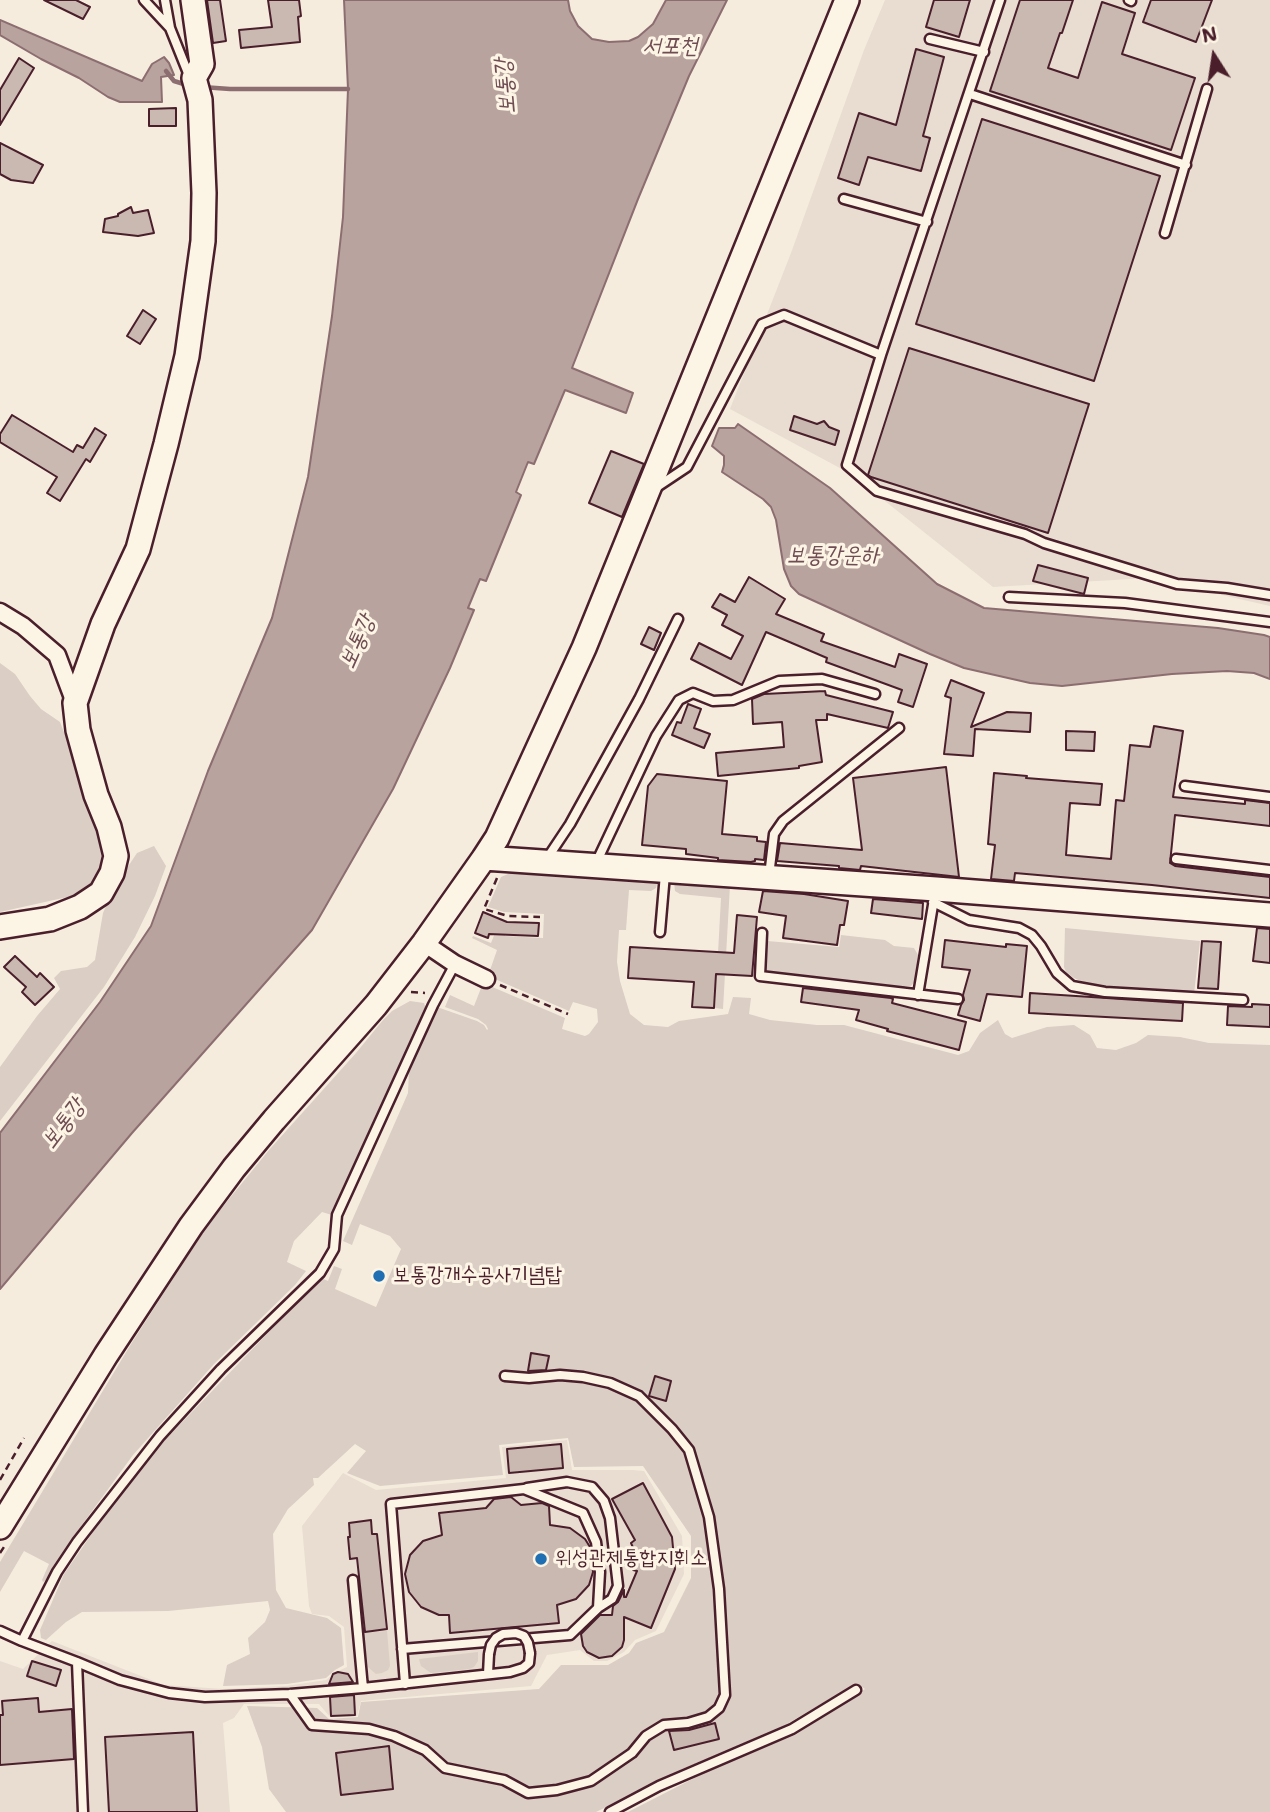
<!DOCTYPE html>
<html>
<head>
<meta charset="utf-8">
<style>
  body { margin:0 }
  #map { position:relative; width:1270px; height:1812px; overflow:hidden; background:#f5ecde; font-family:"Shantell Sans",sans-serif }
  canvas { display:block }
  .north { position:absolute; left:1179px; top:21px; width:70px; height:70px; -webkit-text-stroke:5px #fcf5e5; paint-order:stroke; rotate:348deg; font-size:19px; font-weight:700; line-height:28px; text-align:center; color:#4a1f2b }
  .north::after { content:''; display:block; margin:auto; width:24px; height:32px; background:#4a1f2b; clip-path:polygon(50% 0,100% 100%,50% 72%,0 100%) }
</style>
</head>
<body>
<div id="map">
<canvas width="1270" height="1812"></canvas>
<div class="north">N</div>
</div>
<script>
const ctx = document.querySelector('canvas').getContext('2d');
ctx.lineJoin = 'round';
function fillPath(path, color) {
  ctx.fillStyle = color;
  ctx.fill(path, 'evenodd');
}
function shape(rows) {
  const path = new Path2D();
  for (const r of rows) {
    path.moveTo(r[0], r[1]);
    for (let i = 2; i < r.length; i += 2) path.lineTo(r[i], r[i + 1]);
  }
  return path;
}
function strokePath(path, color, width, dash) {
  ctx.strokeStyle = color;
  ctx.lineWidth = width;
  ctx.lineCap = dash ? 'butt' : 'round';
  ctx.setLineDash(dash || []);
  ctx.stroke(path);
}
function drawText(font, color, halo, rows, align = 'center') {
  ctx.font = font + ' "Shantell Sans","Poor Story",sans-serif';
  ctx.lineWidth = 6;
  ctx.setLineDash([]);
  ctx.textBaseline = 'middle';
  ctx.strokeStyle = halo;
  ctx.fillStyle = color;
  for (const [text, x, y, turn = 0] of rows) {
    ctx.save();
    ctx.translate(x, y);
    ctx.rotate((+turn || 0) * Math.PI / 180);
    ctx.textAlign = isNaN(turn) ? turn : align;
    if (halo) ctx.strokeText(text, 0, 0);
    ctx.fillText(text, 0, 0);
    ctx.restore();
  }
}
const built = shape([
  [885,0,1270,0,1270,606,1148,578,993,587,851,474,730,409,791,253,864,50],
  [567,1440,572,1470,633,1470,644,1471,682,1536,684,1574,656,1631,635,1640,624,1652,607,1661,594,1661,580,1650,547,1655,531,1686,361,1701,357,1716,330,1717,319,1704,244,1704,234,1718,223,1723,230,1812,0,1812,0,1661,23,1669,52,1641,164,1685,223,1689,286,1686,326,1680,336,1672,347,1667,344,1627,329,1616,312,1614,309,1606,302,1526,343,1473,376,1490,506,1478,502,1447]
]);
const green = shape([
  [0,663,15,674,30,696,41,709,60,722,79,771,91,812,106,844,104,866,90,886,72,896,0,912],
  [154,846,166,866,155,896,135,937,104,987,0,1121,0,1067,37,1016,60,989,54,978,61,971,87,967,95,960,103,913,115,886,137,853],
  [515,871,658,880,656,888,651,891,629,890,626,930,619,930,617,962,620,981,630,1014,644,1025,668,1027,679,1021,728,1014,733,997,751,998,749,1014,770,1020,817,1025,844,1025,958,1055,969,1051,980,1033,998,1020,1005,1034,1012,1038,1047,1027,1074,1025,1090,1035,1097,1048,1116,1050,1136,1043,1148,1035,1180,1037,1209,1043,1270,1045,1270,1812,628,1812,714,1768,795,1735,865,1689,857,1683,773,1732,682,1769,596,1812,286,1812,269,1789,262,1747,247,1706,317,1708,329,1719,358,1717,361,1702,539,1689,561,1665,608,1665,629,1653,636,1643,664,1632,691,1578,691,1536,643,1466,574,1467,568,1438,499,1445,503,1475,380,1486,347,1473,366,1451,355,1444,318,1478,313,1478,314,1485,288,1509,273,1534,276,1590,286,1608,327,1618,341,1628,344,1665,335,1670,326,1678,287,1684,223,1686,227,1665,250,1654,248,1638,265,1622,270,1610,268,1601,168,1611,82,1612,66,1622,46,1640,41,1638,40,1630,64,1574,127,1483,165,1440,312,1287,319,1277,328,1281,334,1266,342,1269,335,1289,376,1307,401,1249,390,1236,360,1224,352,1245,343,1241,408,1093,409,1070,437,1007,477,1021,484,1025,487,1030,488,1029,486,1025,478,1019,445,1007,450,995,474,1006,483,983,565,1018,562,1029,585,1036,589,1034,598,1022,597,1009,573,1002,569,1011,488,976,497,950,472,938,473,936,491,943,501,918,506,921,505,936,543,938,544,914,504,912,488,907,501,877],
  [674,882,730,885,723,1009,715,1008,721,898,680,894,675,891],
  [1065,928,1200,941,1194,994,1102,986,1083,982,1074,978,1066,972,1064,967],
  [841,935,885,940,894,946,914,948,918,955,916,980,911,986,905,986,901,991,765,974,767,941,839,947],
  [410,1001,424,1003,425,1006,425,1011,332,1215,322,1212,294,1241,287,1262,306,1271,295,1285,214,1364,133,1455,76,1533,45,1581,43,1582,42,1580,49,1564,24,1551,0,1592,0,1562,131,1344,207,1226,269,1150,356,1053,383,1020,392,1011],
  [387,1631,390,1666,388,1670,382,1673,376,1674,368,1667,363,1633],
  [478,1652,478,1661,474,1667,469,1669,431,1673,421,1666,419,1659]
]);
const water = shape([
  [344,0,568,0,570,11,578,26,592,39,609,42,629,41,638,37,653,24,666,0,727,0,689,76,638,199,572,368,633,393,626,413,565,390,534,464,528,462,516,492,521,495,486,581,480,579,468,608,474,610,450,668,393,789,312,930,132,1133,0,1289,0,1133,100,1002,151,926,208,771,272,618,308,477,332,316,343,217,348,89,344,0],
  [0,20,142,81,152,64,164,57,169,63,174,75,161,77,162,102,120,102,108,97,79,78,41,59,0,35,0,20],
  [738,424,830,488,937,584,984,608,1218,628,1264,635,1270,637,1270,679,1254,673,1227,671,1172,674,1062,686,1030,683,964,668,930,654,799,594,791,586,784,569,776,520,771,507,763,499,722,472,724,465,724,456,712,446,719,428,735,428,738,424]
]);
const stream = shape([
  [166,71,174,81,187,85],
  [202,87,230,89,348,89]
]);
const building = shape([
  [44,0,76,0,90,7,83,19,44,0],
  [207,0,220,0,226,41,213,43,207,0],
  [268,0,299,0,301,16,298,17,300,42,241,48,239,30,272,27,268,0],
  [934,0,970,0,959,37,926,27,934,0],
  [1020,0,1073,0,1062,33,1060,33,1048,68,1078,78,1102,2,1135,13,1122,54,1195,78,1171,150,990,91,1020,0],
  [1151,0,1212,0,1196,42,1143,22,1151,0],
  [916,49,944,57,923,136,930,138,921,171,868,157,859,185,838,178,859,113,896,125,916,49],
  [19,58,34,68,0,125,0,90,19,58],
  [176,108,176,126,149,126,149,109,176,108],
  [982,119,1160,176,1094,381,916,324,982,119],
  [0,143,43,165,33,183,11,180,0,174,0,143],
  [131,207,133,213,148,210,154,233,138,236,103,232,105,219,118,216,118,214,131,207],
  [143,310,156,319,140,344,127,336,143,310],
  [909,348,1089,404,1048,533,871,477,868,475,909,348],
  [12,415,73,452,77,445,83,448,95,428,106,435,90,462,86,459,60,501,47,493,57,477,0,442,0,434,12,415],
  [794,416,817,424,824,421,829,427,839,431,835,445,790,430,794,416],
  [611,451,644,464,622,517,589,503,611,451],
  [1038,565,1088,578,1084,594,1033,581,1038,565],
  [749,577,785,599,776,614,824,634,821,641,895,667,899,654,927,664,913,707,898,702,902,690,826,662,827,658,766,632,742,685,691,659,699,643,731,659,743,636,722,625,727,615,712,607,720,594,735,602,749,577],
  [649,627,661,633,654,650,641,644,649,627],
  [951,680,984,693,971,727,1007,712,1031,713,1030,732,975,729,973,756,944,754,951,698,945,696,951,680],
  [825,691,826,695,893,712,888,728,827,714,827,720,816,720,822,762,799,766,799,768,718,776,716,753,784,747,782,722,753,724,752,699,764,694,825,691],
  [688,704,701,709,694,728,710,734,704,748,672,735,677,722,681,723,688,704],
  [1154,726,1183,731,1173,797,1245,804,1245,800,1270,803,1270,826,1175,815,1170,863,1175,866,1270,877,1270,898,1152,885,1015,873,1014,881,991,879,995,845,988,844,994,773,1027,776,1026,778,1102,784,1100,805,1070,803,1066,855,1111,859,1116,800,1124,801,1130,745,1150,747,1154,726],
  [1066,731,1095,732,1094,751,1066,750,1066,731],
  [946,767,959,877,861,866,860,870,839,868,839,866,777,861,780,843,862,850,853,778,946,767],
  [657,774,727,781,722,834,757,837,757,841,766,842,764,860,755,859,755,861,751,862,718,860,718,858,686,854,686,849,642,845,648,786,657,774],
  [763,891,804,894,848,901,844,925,840,925,837,945,783,938,786,916,759,912,763,891],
  [873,899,923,903,922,919,871,913,873,899],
  [483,912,507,922,539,923,538,936,489,934,488,938,475,933,483,912],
  [737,915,757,917,752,976,716,974,714,1008,692,1007,694,982,628,978,630,947,734,953,737,915],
  [1257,928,1270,929,1270,963,1253,961,1257,928],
  [945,940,1006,947,1006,944,1027,946,1022,997,987,994,980,1021,958,1015,961,1005,964,1000,963,995,970,970,942,967,945,940],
  [1202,941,1221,942,1218,989,1198,988,1202,941],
  [15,956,37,977,40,973,54,987,35,1005,22,992,26,987,4,967,15,956],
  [803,988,891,998,893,999,892,1003,966,1022,959,1050,887,1031,888,1029,856,1020,859,1010,801,1002,803,988],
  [1030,993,1183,1003,1182,1021,1029,1013,1030,993],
  [1252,1004,1270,1005,1270,1027,1227,1025,1228,1006,1252,1007,1252,1004],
  [531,1353,549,1356,546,1370,528,1371,531,1353],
  [655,1376,671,1381,666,1401,649,1396,655,1376],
  [561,1444,563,1468,509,1473,507,1449,561,1444],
  [643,1483,672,1537,675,1569,651,1628,624,1617,624,1640,622,1647,612,1656,599,1658,587,1652,583,1646,581,1634,600,1615,612,1615,613,1606,618,1602,624,1590,624,1597,626,1597,637,1571,633,1570,635,1563,622,1564,621,1552,634,1550,631,1543,635,1540,612,1499,643,1483],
  [511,1497,521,1505,542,1503,549,1506,550,1525,570,1528,585,1539,590,1547,593,1572,589,1585,576,1599,557,1605,559,1623,450,1633,449,1615,439,1615,421,1607,409,1592,405,1574,410,1555,423,1541,442,1535,439,1513,486,1508,494,1499,511,1497],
  [371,1520,372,1534,377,1534,387,1629,365,1632,357,1558,350,1559,348,1537,350,1537,349,1523,371,1520],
  [32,1661,61,1670,56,1686,27,1676,32,1661],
  [338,1672,348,1674,353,1682,329,1684,333,1674,338,1672],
  [354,1695,355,1715,331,1716,330,1697,354,1695],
  [38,1698,39,1712,72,1709,74,1759,0,1765,0,1715,3,1715,2,1701,38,1698],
  [715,1723,719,1739,674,1750,669,1731,689,1730,715,1723],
  [193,1732,197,1812,109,1812,105,1737,193,1732],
  [389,1746,393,1789,341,1795,336,1753,389,1746]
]);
const path = shape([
  [497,878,484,909,508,916,540,917],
  [500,985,568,1014],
  [411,992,425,993],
  [0,1480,24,1438],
  [0,1553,6,1544]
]);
const lane = shape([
  [144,0,170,28,188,73,192,76],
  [165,0,170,28],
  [1000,0,881,355,847,465,877,491,1025,534,1044,543,1177,584,1227,588,1270,595],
  [1129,0,1131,1],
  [930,39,984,52],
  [970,94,1186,165],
  [844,199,927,222],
  [1165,233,1207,89],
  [654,489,687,467,762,324,784,315,881,355],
  [1009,597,1125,603,1270,622],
  [1185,786,1270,797],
  [1176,859,1270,870],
  [546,860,570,824,639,699,678,619],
  [596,863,656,736,679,700,693,693,713,701,733,700,779,681,822,679,875,694],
  [769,876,774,834,783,821,899,728],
  [933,902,969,920,1019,928,1032,935,1041,946,1057,973,1072,986,1105,992,1243,1000],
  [660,932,665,874],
  [762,933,760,976,958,999],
  [918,995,934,899],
  [527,1488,567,1482,592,1487,604,1501,610,1518,618,1586,612,1599,598,1608],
  [0,1631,22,1641,77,1662,120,1680,169,1693,205,1697,290,1694,363,1688,353,1580],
  [22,1641,57,1572,77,1542,160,1436,221,1369,320,1273,334,1249,337,1215,433,1005,455,964],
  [402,1649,570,1635,598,1608,600,1572,596,1542,583,1513,524,1489,391,1504,405,1684],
  [77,1662,83,1812],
  [488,1674,489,1654],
  [363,1688,510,1672,523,1668,529,1663,530,1653],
  [290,1694,312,1725,369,1729,394,1736,425,1750,445,1768,504,1780,528,1793,557,1790,591,1781,632,1753,646,1736,664,1725,688,1723,708,1717,719,1708,725,1695,719,1589,709,1517,689,1450,672,1429,639,1396,610,1383,583,1377,560,1375,529,1378,505,1376],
  [610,1812,659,1786,792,1729,856,1690]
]);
const street = shape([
  [0,612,23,626,57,655,75,703],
  [424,943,455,964,486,979]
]);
const secondary = shape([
  [484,858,936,889,1270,915],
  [0,927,50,919,80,907,101,893,112,873,116,856,109,827,96,795,78,730,75,703,103,624,138,549,166,444,187,356,203,241,204,193,200,100,194,78,202,64,193,0],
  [0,1527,106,1355,191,1226,234,1168,274,1120,376,1005,424,943,484,858,497,838,584,648,847,0]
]);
const laneBridge = shape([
  [489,1654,491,1645,496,1638,503,1634,516,1633,524,1636,528,1643,530,1653]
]);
const markers = [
  [379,1276,7,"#1f6fb2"],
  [541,1559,7,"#1f6fb2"]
];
const poiNames = [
  ["보통강개수공사기념탑",393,1276],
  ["위성관제통합지휘소",555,1559]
];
const waterNames = [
  ["서포천",670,47],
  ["보통강",506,86,-95],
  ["보통강운하",833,556],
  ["보통강",358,642,-66],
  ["보통강",64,1124,-53]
];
fillPath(built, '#e8ddd0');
fillPath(green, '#dbcec4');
fillPath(water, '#b8a39e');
strokePath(water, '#8c6e70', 2);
strokePath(stream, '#8c6e70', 4.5);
fillPath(building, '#cab9b1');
strokePath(building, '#4a1f2b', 2);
strokePath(lane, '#4a1f2b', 13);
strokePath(street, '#4a1f2b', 21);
strokePath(secondary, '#4a1f2b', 28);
strokePath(path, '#4a1f2b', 2.5, [7, 5]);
strokePath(lane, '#fcf5e5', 8);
strokePath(street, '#fcf5e5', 16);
strokePath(secondary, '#fcf5e5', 23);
strokePath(laneBridge, '#4a1f2b', 13, []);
strokePath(laneBridge, '#fcf5e5', 8);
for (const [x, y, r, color] of markers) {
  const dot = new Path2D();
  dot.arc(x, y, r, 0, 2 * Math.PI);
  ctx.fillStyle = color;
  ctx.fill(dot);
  strokePath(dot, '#fcf5e5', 2.5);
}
drawText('21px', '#4a1f2b', '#fcf5e5', poiNames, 'left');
drawText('italic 23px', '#704d53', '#fcf5e5', waterNames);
</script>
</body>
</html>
